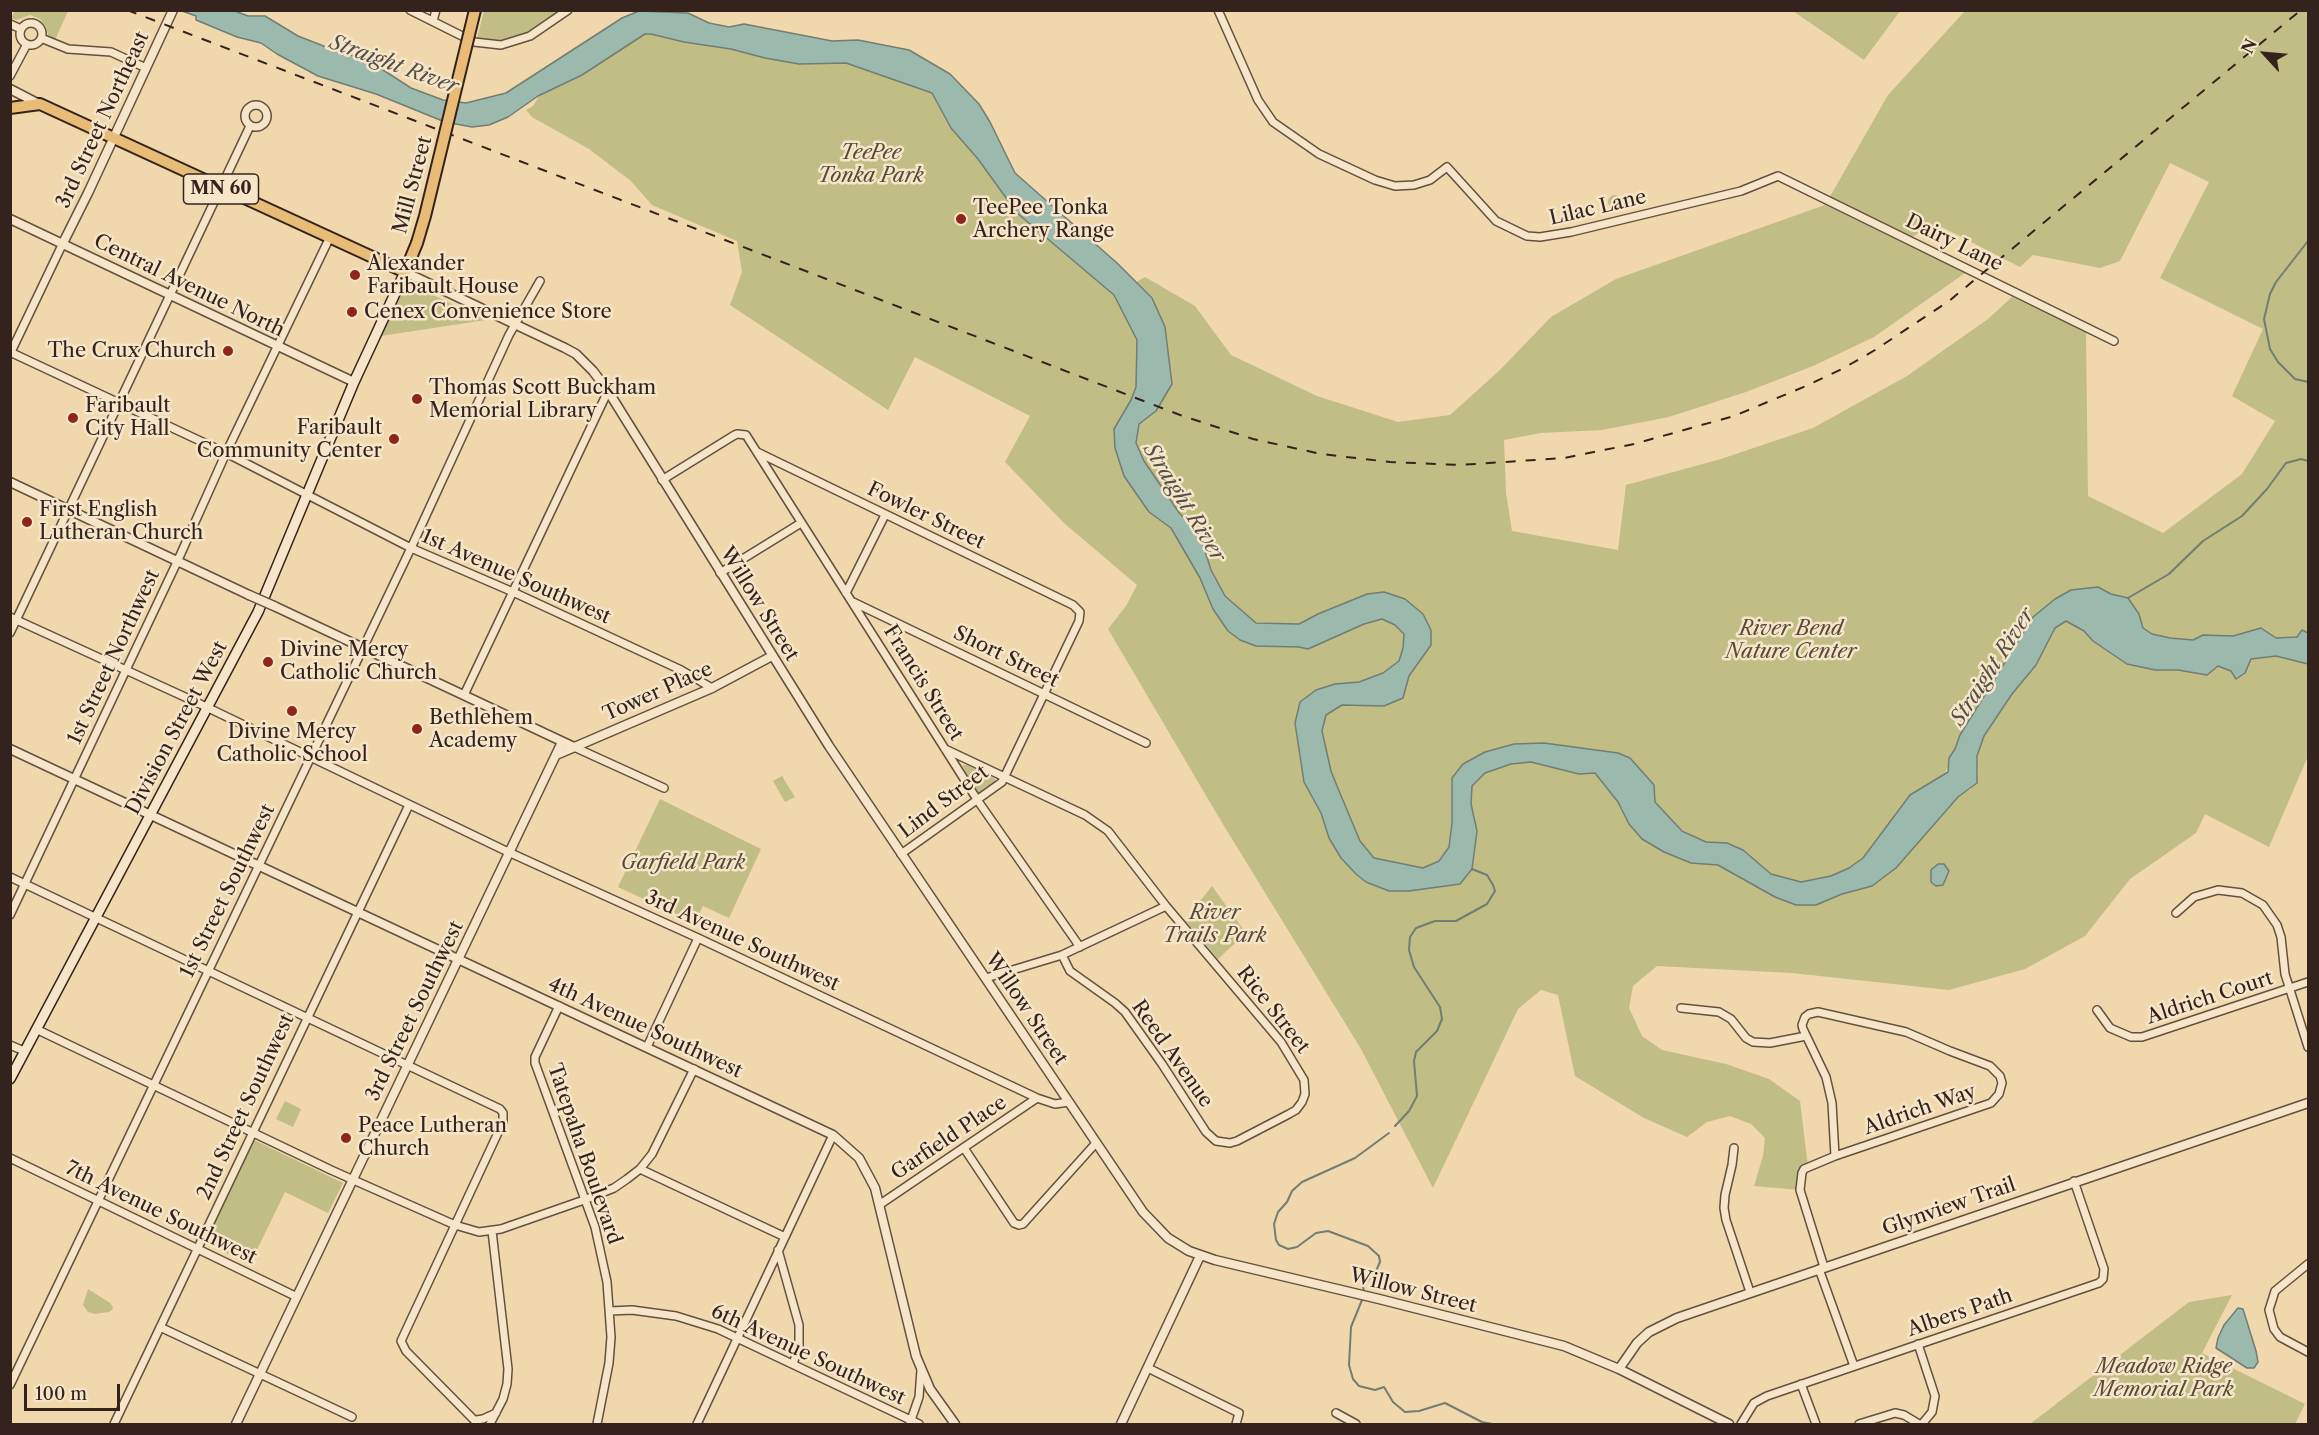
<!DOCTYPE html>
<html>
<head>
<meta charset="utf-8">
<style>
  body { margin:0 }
  #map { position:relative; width:2319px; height:1435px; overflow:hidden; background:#f1d7ac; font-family:"Libre Caslon Text",serif }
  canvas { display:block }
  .frame { position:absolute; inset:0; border:12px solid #34231d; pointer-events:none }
  .north { position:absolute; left:2235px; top:24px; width:60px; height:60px; -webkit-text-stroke:4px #f6e5c9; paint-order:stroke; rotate:296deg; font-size:16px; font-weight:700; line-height:24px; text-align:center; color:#34231d }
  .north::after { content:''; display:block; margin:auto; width:21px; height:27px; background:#34231d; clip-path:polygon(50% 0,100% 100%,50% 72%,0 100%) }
  .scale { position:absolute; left:24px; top:1384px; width:96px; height:27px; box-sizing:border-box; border:3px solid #34231d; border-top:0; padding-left:8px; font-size:18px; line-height:21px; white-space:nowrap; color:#34231d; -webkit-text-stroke:4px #f6e5c9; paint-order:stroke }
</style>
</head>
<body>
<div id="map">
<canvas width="2319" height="1435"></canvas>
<div class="frame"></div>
<div class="north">N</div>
<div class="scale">100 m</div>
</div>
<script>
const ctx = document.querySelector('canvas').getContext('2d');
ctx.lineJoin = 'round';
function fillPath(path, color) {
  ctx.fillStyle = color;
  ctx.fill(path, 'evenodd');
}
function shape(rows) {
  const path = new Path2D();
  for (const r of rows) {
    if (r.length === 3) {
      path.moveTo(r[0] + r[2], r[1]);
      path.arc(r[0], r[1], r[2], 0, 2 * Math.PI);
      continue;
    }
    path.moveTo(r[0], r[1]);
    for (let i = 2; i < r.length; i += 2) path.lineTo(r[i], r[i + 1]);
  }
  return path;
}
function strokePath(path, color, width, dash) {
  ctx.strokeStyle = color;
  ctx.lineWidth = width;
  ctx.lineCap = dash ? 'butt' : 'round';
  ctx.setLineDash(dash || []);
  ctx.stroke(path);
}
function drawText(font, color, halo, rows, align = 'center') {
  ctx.font = font + ' "Libre Caslon Text",serif';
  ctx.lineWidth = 5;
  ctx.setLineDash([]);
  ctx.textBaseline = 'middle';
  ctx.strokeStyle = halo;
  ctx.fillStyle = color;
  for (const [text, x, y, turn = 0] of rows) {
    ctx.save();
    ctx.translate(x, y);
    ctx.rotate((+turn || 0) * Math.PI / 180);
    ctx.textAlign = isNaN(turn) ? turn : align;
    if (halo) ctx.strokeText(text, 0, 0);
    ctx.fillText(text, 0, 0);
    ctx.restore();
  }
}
const green = shape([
  [15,11,15,10,68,11,55,40,49,38,46,27,40,19,30,15,16,20,11,18],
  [484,11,559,11,521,36,500,41,477,38],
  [1793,11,1900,11,1864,60],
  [1965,11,2308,11,2308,756,2269,847,2205,814,2196,833,2130,879,2085,936,2025,969,1949,990,1792,973,1657,966,1633,986,1629,1008,1642,1036,1662,1050,1726,1064,1769,1079,1800,1101,1808,1167,1804,1169,1800,1190,1754,1186,1763,1156,1765,1138,1751,1124,1730,1116,1707,1122,1687,1137,1644,1118,1575,1076,1558,995,1541,990,1518,1009,1433,1188,1361,1049,1221,821,1108,629,1126,606,1137,585,1064,523,1005,462,1030,416,915,357,888,410,730,305,742,272,737,241,652,205,631,181,589,149,532,117,526,110,533,106,539,96,582,75,645,34,651,34,684,42,731,49,765,58,799,64,846,63,876,72,932,93,951,128,978,159,1017,213,1114,295,1145,277,1195,306,1231,355,1317,396,1398,422,1450,415,1500,370,1551,317,1616,279,1825,205,1965,273,1874,337,1813,366,1746,392,1669,417,1602,430,1541,433,1504,440,1506,493,1512,531,1618,550,1626,485,1721,459,1813,428,1907,376,1988,319,2012,297,2086,332,2088,496,2163,533,2242,474,2275,421,2232,396,2263,329,2160,278,2209,182,2170,163,2120,261,2100,268,2033,255,2020,267,1940,226,1930,227,1908,239,1828,200,1888,95],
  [1128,405,1139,424,1136,443,1144,461,1180,514,1199,532,1211,570,1225,596,1254,622,1299,624,1318,614,1367,594,1431,645,1409,676,1403,698,1384,706,1342,705,1326,715,1322,731,1331,771,1360,841,1374,858,1423,868,1439,860,1449,847,1452,823,1452,778,1514,744,1544,743,1618,753,1630,758,1655,801,1677,827,1706,842,1728,843,1743,850,1771,874,1801,882,1831,876,1849,868,1863,858,1910,795,1943,777,1968,722,1984,736,1977,756,1978,775,1971,789,1958,797,1896,868,1872,886,1842,894,1816,905,1775,897,1718,865,1691,863,1629,824,1618,802,1595,773,1579,774,1531,762,1511,764,1485,773,1471,787,1471,804,1477,831,1447,886,1389,891,1366,882,1329,838,1321,813,1304,782,1295,723,1335,684,1359,682,1383,673,1399,661,1403,648,1404,634,1395,625,1382,619,1364,624,1308,649,1299,647,1256,646,1228,631,1213,609,1200,578,1171,528,1149,512,1137,494],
  [1615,202,7],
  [407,283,486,320,381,336],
  [962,765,967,765,995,779,995,784,979,795,977,793],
  [782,776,795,797,785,802,773,781],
  [660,799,761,849,729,918,703,906,695,923,618,887],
  [1212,886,1246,933,1218,959,1185,920],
  [285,1101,301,1109,293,1127,276,1119],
  [254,1140,343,1183,328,1213,285,1192,250,1264,205,1243],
  [88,1289,110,1303,113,1307,112,1310,109,1312,95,1314,88,1312,83,1305],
  [2232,1295,2202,1353,2305,1404,2295,1424,2030,1424,2189,1302]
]);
const water = shape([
  [182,11,235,11,248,16,265,16,298,36,344,54,363,57,411,88,443,100,466,103,506,93,622,18,639,11,688,13,709,23,729,27,744,24,832,41,858,40,909,50,950,74,979,104,990,122,1015,173,1117,263,1152,298,1165,327,1172,384,1156,411,1139,424,1136,443,1144,461,1180,514,1199,532,1211,570,1225,596,1256,623,1299,624,1318,614,1367,594,1384,592,1405,599,1423,614,1431,630,1431,645,1409,676,1403,698,1384,706,1342,705,1326,715,1322,731,1331,771,1337,786,1360,841,1374,858,1423,868,1439,861,1449,847,1452,823,1452,778,1463,764,1485,752,1514,744,1544,743,1618,753,1630,758,1654,785,1655,802,1682,831,1706,842,1727,843,1743,850,1771,874,1801,882,1831,876,1849,868,1863,858,1910,795,1948,772,1949,758,1955,749,1960,735,2033,617,2055,599,2071,590,2098,587,2111,594,2128,598,2139,614,2143,628,2152,634,2170,638,2193,640,2203,635,2233,636,2261,628,2276,638,2297,637,2302,630,2308,633,2308,664,2276,656,2251,659,2245,673,2236,679,2231,671,2218,666,2207,675,2178,670,2155,670,2127,664,2093,641,2084,631,2066,621,2055,628,2036,665,2012,694,1984,736,1977,756,1977,783,1958,797,1896,868,1872,886,1842,894,1816,905,1796,905,1775,897,1718,865,1691,863,1664,852,1642,839,1629,824,1618,802,1595,773,1579,774,1531,762,1511,764,1485,773,1472,786,1471,804,1477,831,1472,869,1460,884,1409,891,1389,891,1366,882,1356,874,1341,858,1329,838,1321,813,1304,782,1295,723,1300,702,1316,690,1335,684,1359,682,1383,673,1399,661,1403,648,1404,634,1395,625,1382,619,1364,624,1308,649,1299,647,1256,646,1240,640,1228,631,1213,609,1200,578,1171,528,1149,512,1124,476,1115,448,1114,429,1131,400,1136,387,1137,340,1114,295,1017,213,978,159,951,128,932,93,846,63,799,64,765,58,731,49,684,42,651,34,645,34,582,75,538,96,508,117,489,125,472,127,445,122,376,94,318,76,277,54,261,43,237,37,196,20,196,16,182,11],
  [1938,864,1944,864,1949,871,1943,885,1936,886,1931,882,1931,870,1938,864],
  [2238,1308,2243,1309,2256,1351,2258,1362,2254,1368,2247,1368,2216,1348,2218,1338,2224,1325,2238,1308]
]);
const stream = shape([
  [2308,241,2276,282,2270,294,2264,319,2270,349,2278,362,2295,379,2308,382],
  [2128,598,2169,574,2203,541,2242,516,2267,489,2286,463,2301,459,2308,461],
  [1395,1126,1409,1111,1417,1096,1414,1061,1416,1052,1437,1031,1442,1019,1440,1007,1414,967,1409,950,1410,937,1416,928,1435,921,1456,921,1487,904,1495,891,1493,885,1487,875,1472,869],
  [1364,1292,1363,1286,1376,1271,1380,1262,1379,1256,1368,1246,1328,1231,1316,1233,1297,1247,1288,1249,1279,1245,1276,1240,1274,1224,1278,1212,1287,1202,1292,1191,1302,1182,1355,1158,1389,1133],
  [1362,1300,1351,1327,1349,1365,1353,1379,1359,1386,1375,1390,1384,1387,1393,1402,1405,1412,1419,1411,1445,1403,1482,1422,1492,1424]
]);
const minor = shape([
  [410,10,474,42,501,45,530,36,568,10],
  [1218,10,1258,100,1273,122,1319,154,1375,180,1395,186,1414,185,1430,180,1447,167,1496,221,1527,236,1540,237,1571,232,1741,191,1778,176,2114,341],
  [433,21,436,10],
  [31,34,11],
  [10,24,21,29],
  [41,38,68,49,111,52,146,68],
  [10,76,27,44],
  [256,116,11],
  [10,352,226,453,411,548,513,592,681,670,712,688],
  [10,354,63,243],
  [757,452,1073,605,1080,612,1079,621,1002,782,901,854],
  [662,480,733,436,737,434,746,435,978,801,1080,947],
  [720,573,801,523],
  [846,593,885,515],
  [853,602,1146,743],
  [10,617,198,703,504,850,698,938,1037,1098,1055,1104,1069,1102],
  [10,633,250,126],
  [464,695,608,391],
  [574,747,664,788],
  [945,749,1085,815,1108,831,1166,906,1281,1042,1304,1080,1305,1094,1302,1102,1296,1110,1289,1114,1237,1141,1230,1143,1216,1141,1206,1132,1162,1064,1125,1012,1115,1003,1070,971,1062,955,986,978],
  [10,877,500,1109,503,1113,503,1122,401,1341,406,1351,478,1424],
  [2176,913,2194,897,2218,890,2242,893,2263,905,2277,925,2281,937,2285,974,2308,1047],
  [10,915,178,560,226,453,330,237],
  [1062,955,1166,906],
  [559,1006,535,1057,535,1063,595,1227,607,1282,611,1337,609,1363,597,1424],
  [1681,1008,1719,1012,1731,1019,1746,1038,1753,1042,1770,1043,1806,1036],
  [2097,1010,2110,1028,2131,1037,2142,1037,2308,982],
  [36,1029,331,1170,455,1225,479,1232,501,1229,584,1200,614,1188,627,1179,640,1169,652,1154,694,1069],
  [10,1045,24,1051],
  [647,1047,698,938],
  [964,1148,1014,1223,1019,1225,1023,1224,1096,1143],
  [1734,1148,1732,1165,1725,1195,1724,1208,1726,1220,1750,1292],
  [10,1158,297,1297],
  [640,1169,785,1237],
  [879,1205,1037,1098],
  [778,1250,799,1325,799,1346,793,1364],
  [2308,1264,2275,1291,2269,1310,2274,1329,2280,1337,2308,1352],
  [1824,1267,1800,1190,1802,1173,1804,1169,1835,1156,1832,1103,1826,1077,1803,1029,1802,1025,1805,1017,1809,1014,1818,1012,1906,1032,1950,1051,1990,1066,2000,1076,2002,1083,1999,1094,1991,1103,1835,1156],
  [1819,1269,1854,1366],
  [610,1311,632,1310,676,1316,718,1329,919,1424],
  [160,1327,352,1417],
  [1918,1344,1935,1396,1932,1412,1922,1424],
  [1148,1368,1239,1413,1236,1424],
  [1801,1384,1816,1424],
  [10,1385,411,548,509,335,540,281],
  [1336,1413,1356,1424],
  [476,1420,483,1419,496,1413],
  [910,1423,919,1397,921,1370],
  [114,1424,409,805],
  [490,1424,503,1399,507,1384,508,1369,492,1231],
  [697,1424,833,1135],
  [1741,1424,1754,1403,1767,1396,2099,1283,2103,1279,2104,1269,2074,1181],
  [1859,1424,1895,1413,1904,1415,1919,1424]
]);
const tertiary = shape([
  [10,89,39,104],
  [10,219,354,382],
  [63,243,88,193,173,10],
  [405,272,565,348,576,354,593,371,608,391,829,746,1143,1212,1168,1238,1189,1251,1215,1260,1379,1299,1564,1346,1619,1369,1729,1424],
  [10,482,249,595],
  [274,606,574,747],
  [10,749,833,1135,859,1158,875,1188,916,1356,930,1389,955,1424],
  [556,755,712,688,772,656],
  [1619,1369,1637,1343,1649,1332,1677,1318,2308,1103],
  [236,1424,562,742],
  [1121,1424,1200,1256]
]);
const secondary = shape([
  [10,1079,258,612,354,382,405,272]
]);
const primary = shape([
  [10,108,40,104,405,272,417,243]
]);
const rail = shape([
  [127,10,1180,415,1253,439,1321,454,1390,462,1460,465,1564,458,1634,444,1734,416,1806,386,1842,369,1875,350,1949,301,2301,10]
]);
const tertiaryBridge = shape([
  [249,595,274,606]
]);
const primaryBridge = shape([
  [417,243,425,216,475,10]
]);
const markers = [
  [961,219,6,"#8f2418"],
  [355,275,6,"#8f2418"],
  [352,312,6,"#8f2418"],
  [228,351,6,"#8f2418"],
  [417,399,6,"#8f2418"],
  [73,418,6,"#8f2418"],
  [394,439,6,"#8f2418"],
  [27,522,6,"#8f2418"],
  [268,662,6,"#8f2418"],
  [292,711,6,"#8f2418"],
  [417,729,6,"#8f2418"],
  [346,1138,6,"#8f2418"]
];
const shields = [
  [221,189,75]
];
const shieldNames = [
  ["MN 60",221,189]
];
const streetNames = [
  ["3rd Street Northeast",103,120,-65],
  ["Mill Street",413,185,-75],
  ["Lilac Lane",1598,208,-13],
  ["Dairy Lane",1954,243,26],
  ["Central Avenue North",189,286,26],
  ["Fowler Street",926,516,26],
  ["1st Avenue Southwest",516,577,24],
  ["Willow Street",759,604,58],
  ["1st Street Northwest",114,657,-65],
  ["Short Street",1006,657,26],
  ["Francis Street",923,683,58],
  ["Tower Place",658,692,-24],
  ["Division Street West",177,728,-62],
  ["Lind Street",944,802,-37],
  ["1st Street Southwest",228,891,-64],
  ["3rd Avenue Southwest",742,941,25],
  ["Aldrich Court",2210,998,-18],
  ["Willow Street",1026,1009,56],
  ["Rice Street",1273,1010,52],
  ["3rd Street Southwest",415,1011,-64],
  ["4th Avenue Southwest",645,1028,25],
  ["Reed Avenue",1172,1054,55],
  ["2nd Street Southwest",246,1107,-65],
  ["Aldrich Way",1920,1110,-19],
  ["Garfield Place",949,1138,-34],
  ["Tatepaha Boulevard",584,1154,71],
  ["Glynview Trail",1949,1207,-19],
  ["7th Avenue Southwest",161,1213,26],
  ["Willow Street",1413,1291,14],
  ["Albers Path",1960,1313,-19],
  ["6th Avenue Southwest",808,1355,25]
];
const parkNames = [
  ["TeePee",871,153],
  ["Tonka Park",871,176],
  ["River Bend",1791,629],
  ["Nature Center",1791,652],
  ["Garfield Park",683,863],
  ["River",1215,913],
  ["Trails Park",1215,936],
  ["Meadow Ridge",2164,1367],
  ["Memorial Park",2164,1390]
];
const poiNames = [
  ["TeePee Tonka",973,208],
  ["Archery Range",973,231],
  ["Alexander",367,264],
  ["Faribault House",367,287],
  ["Cenex Convenience Store",364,312],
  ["The Crux Church",216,351,"right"],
  ["Thomas Scott Buckham",429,388],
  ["Memorial Library",429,411],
  ["Faribault",85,406],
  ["City Hall",85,429],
  ["Faribault",382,428,"right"],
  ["Community Center",382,451,"right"],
  ["First English",39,510],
  ["Lutheran Church",39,533],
  ["Divine Mercy",280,650],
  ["Catholic Church",280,673],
  ["Bethlehem",429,718],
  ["Academy",429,741],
  ["Divine Mercy",292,732,"center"],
  ["Catholic School",292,755,"center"],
  ["Peace Lutheran",358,1126],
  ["Church",358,1149]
];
const waterNames = [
  ["Straight River",394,65,20],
  ["Straight River",1184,503,58],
  ["Straight River",1993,667,-57]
];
fillPath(green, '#c0bd85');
fillPath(water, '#9bb9ad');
strokePath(water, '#727d73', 1.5);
strokePath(stream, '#727d73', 2);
strokePath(minor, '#635041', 10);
strokePath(tertiary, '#635041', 11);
strokePath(secondary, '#34231d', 12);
strokePath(primary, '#34231d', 14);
strokePath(minor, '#f6e5c9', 7);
strokePath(tertiary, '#f6e5c9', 8);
strokePath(secondary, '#f6e5c9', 9);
strokePath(primary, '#e8bc76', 10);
strokePath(rail, '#34231d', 2, [10, 10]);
strokePath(tertiaryBridge, '#635041', 11, []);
strokePath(primaryBridge, '#34231d', 14, []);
strokePath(tertiaryBridge, '#f6e5c9', 8);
strokePath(primaryBridge, '#e8bc76', 10);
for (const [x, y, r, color] of markers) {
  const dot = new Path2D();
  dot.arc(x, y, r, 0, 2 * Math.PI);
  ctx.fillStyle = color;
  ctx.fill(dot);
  strokePath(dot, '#f6e5c9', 2);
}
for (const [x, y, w] of shields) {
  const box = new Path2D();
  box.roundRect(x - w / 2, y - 15, w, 30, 4.5);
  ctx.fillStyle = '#f6e5c9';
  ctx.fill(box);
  strokePath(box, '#34231d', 1.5);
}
drawText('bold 18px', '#34231d', null, shieldNames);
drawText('20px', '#34231d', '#f6e5c9', streetNames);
drawText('italic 20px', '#574a37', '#f6e5c9', parkNames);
drawText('20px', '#34231d', '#f6e5c9', poiNames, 'left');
drawText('italic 21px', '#535048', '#f6e5c9', waterNames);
</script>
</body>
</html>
